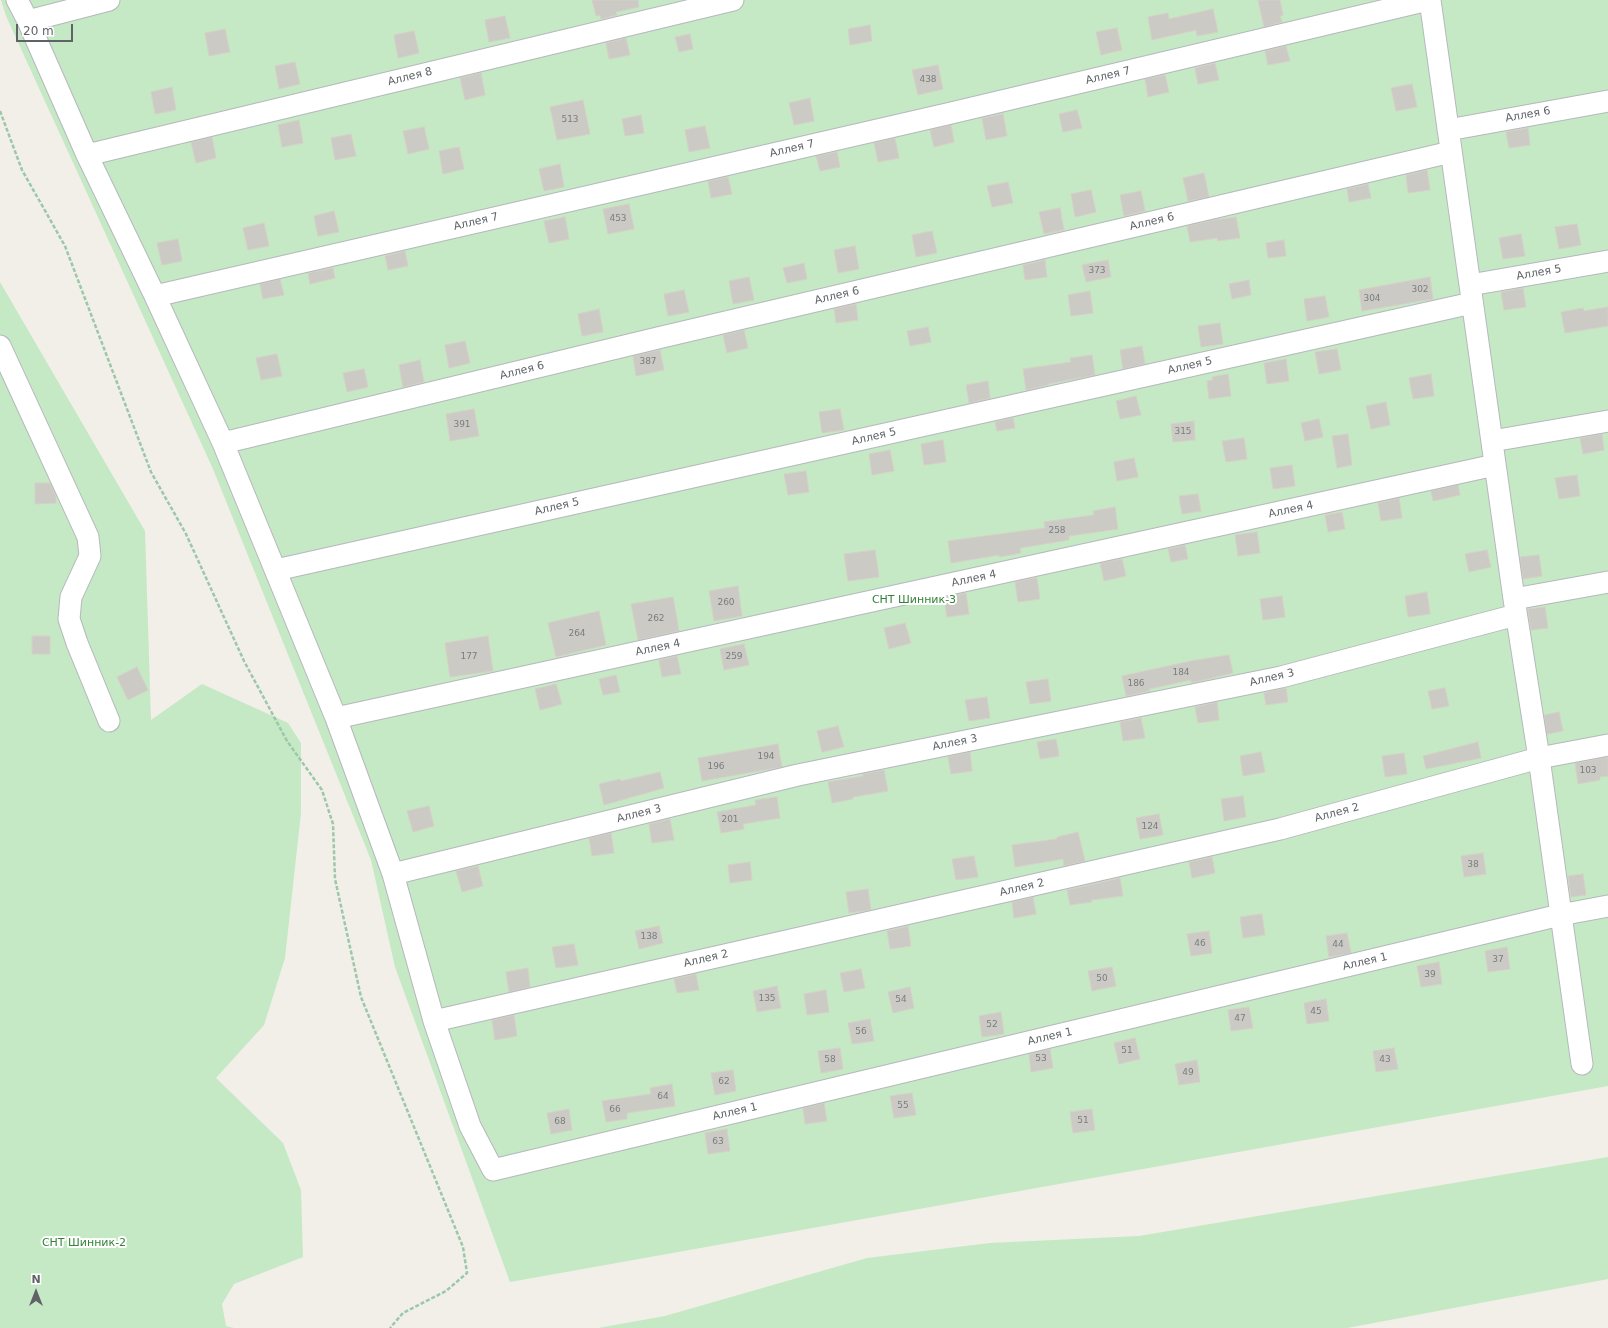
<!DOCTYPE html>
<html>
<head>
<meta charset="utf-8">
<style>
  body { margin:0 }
  #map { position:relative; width:1608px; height:1328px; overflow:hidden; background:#f1efe8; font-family:"DejaVu Sans",sans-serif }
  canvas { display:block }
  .north { position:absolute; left:16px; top:1272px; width:40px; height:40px; -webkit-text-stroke:3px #fff; paint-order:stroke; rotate:0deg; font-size:11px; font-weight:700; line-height:16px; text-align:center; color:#5f6368 }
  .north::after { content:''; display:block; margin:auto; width:14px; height:18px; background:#5f6368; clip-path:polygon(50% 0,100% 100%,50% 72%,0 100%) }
  .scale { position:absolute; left:16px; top:24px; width:57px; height:18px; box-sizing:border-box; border:2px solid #5f6368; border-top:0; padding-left:5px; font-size:12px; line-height:14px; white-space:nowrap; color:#5f6368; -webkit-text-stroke:3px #fff; paint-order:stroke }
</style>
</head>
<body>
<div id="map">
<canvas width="1608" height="1328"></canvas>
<div class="north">N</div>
<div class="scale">20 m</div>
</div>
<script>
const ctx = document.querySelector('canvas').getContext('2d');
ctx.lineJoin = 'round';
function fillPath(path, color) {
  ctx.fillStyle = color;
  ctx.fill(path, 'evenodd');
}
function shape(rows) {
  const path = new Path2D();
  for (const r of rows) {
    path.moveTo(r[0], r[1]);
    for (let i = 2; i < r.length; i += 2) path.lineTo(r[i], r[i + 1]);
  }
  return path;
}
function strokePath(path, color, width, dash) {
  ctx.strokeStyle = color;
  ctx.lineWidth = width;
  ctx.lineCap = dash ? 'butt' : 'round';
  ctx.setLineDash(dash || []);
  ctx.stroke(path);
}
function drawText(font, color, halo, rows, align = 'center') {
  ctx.font = font + ' "DejaVu Sans",sans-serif';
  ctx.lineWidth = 4;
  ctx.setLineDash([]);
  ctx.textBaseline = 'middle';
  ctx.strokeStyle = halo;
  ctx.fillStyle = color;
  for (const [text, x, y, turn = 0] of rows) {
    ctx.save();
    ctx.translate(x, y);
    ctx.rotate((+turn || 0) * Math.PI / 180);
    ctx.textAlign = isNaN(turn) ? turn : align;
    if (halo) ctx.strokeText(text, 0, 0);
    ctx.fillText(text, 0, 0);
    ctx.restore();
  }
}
const green = shape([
  [1,0,1608,0,1608,1086,510,1282,395,967,371,860,213,469,6,16],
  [0,282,145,531,151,720,202,684,288,723,301,743,301,813,285,958,264,1025,216,1078,283,1143,301,1190,303,1257,234,1284,222,1304,226,1326,234,1328,0,1328],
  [1608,1157,1608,1279,1347,1328,598,1328,665,1316,867,1258,990,1243,1139,1236]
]);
const building = shape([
  [592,0,638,0,639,7,616,12,617,15,601,19,600,15,596,16,592,0],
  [1258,0,1280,0,1283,15,1280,16,1282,22,1264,27,1258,0],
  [1213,9,1218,32,1197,36,1196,30,1152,40,1148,17,1168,13,1169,19,1213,9],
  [505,16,510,38,489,42,485,20,505,16],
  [870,25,872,41,850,45,848,29,870,25],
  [1117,28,1122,50,1101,55,1096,32,1117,28],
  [225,29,230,52,209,56,205,33,225,29],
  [414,31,419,53,398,58,394,35,414,31],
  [690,34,693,49,679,52,675,37,690,34],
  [626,38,630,55,609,59,606,43,626,38],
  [1286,46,1290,61,1268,65,1265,51,1286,46],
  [295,62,300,84,279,89,275,66,295,62],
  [1215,63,1219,80,1198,84,1195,68,1215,63],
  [938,65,943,89,918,95,912,70,938,65],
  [481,73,485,95,465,100,460,78,481,73],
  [1165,75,1169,92,1148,97,1145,79,1165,75],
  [1412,84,1417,107,1396,111,1391,88,1412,84],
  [172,87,176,110,155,114,151,92,172,87],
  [810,98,814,121,794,125,789,103,810,98],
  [583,100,590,134,557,140,550,107,583,100],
  [1077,110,1082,128,1063,132,1059,114,1077,110],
  [1003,114,1007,136,986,140,982,118,1003,114],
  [641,115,644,133,625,136,622,119,641,115],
  [299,120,303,143,282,147,278,125,299,120],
  [951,125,954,142,934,147,930,130,951,125],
  [705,126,710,148,689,152,685,130,705,126],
  [424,127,429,149,408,154,403,131,424,127],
  [1528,128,1530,145,1509,148,1506,132,1528,128],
  [351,134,356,156,335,160,331,138,351,134],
  [212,137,216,158,196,163,191,142,212,137],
  [895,138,899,158,878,162,874,143,895,138],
  [459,147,464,169,443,174,439,151,459,147],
  [837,152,840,167,820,171,816,156,837,152],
  [560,164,564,187,544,191,539,169,560,164],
  [1427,170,1430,190,1408,193,1406,175,1427,170],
  [1204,173,1209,197,1188,201,1183,178,1204,173],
  [728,177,732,194,711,198,708,181,728,177],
  [1008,182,1013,203,992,207,987,186,1008,182],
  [1368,184,1371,198,1349,202,1347,189,1368,184],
  [1091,190,1096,212,1075,217,1071,194,1091,190],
  [1141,191,1145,211,1124,216,1120,195,1141,191],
  [629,204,634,229,608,234,603,209,629,204],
  [1060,208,1064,230,1044,234,1039,212,1060,208],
  [334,211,339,232,318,236,314,216,334,211],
  [565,217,569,239,549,243,544,221,565,217],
  [1236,217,1240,238,1218,241,1217,238,1190,242,1187,226,1213,220,1236,217],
  [264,223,269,246,248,250,243,228,264,223],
  [1577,224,1581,245,1559,249,1555,227,1577,224],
  [932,231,937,253,916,257,912,235,932,231],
  [1521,234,1525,256,1503,259,1499,238,1521,234],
  [178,239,182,261,162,265,157,243,178,239],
  [1284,240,1286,256,1268,258,1266,243,1284,240],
  [855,246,859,269,838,273,834,250,855,246],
  [405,251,408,266,388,270,385,256,405,251],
  [1045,260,1047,277,1025,280,1023,265,1045,260],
  [1108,260,1111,277,1086,282,1082,265,1108,260],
  [804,263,807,279,787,283,783,268,804,263],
  [333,268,335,278,310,284,308,273,333,268],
  [749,277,754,300,733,304,729,281,749,277],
  [1430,277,1433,299,1362,311,1359,290,1430,277],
  [280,279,284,295,263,299,260,284,280,279],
  [1249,280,1251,295,1232,299,1229,284,1249,280],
  [1523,288,1526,307,1504,310,1501,292,1523,288],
  [684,290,689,312,668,316,664,294,684,290],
  [1090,291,1093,313,1071,316,1068,295,1090,291],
  [1325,296,1329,317,1307,321,1304,299,1325,296],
  [856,304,858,320,836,323,834,309,856,304],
  [1608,307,1608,326,1565,333,1561,312,1583,308,1584,311,1608,307],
  [599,309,603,332,582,336,578,314,599,309],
  [1220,323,1223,344,1201,347,1198,326,1220,323],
  [928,327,931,342,910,346,907,331,928,327],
  [744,330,748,348,727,353,723,335,744,330],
  [465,341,470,363,449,368,445,345,465,341],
  [1142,346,1145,364,1123,369,1120,350,1142,346],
  [1337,349,1341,370,1319,374,1315,352,1337,349],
  [660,350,664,370,636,376,633,356,660,350],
  [277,354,282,376,261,380,256,358,277,354],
  [1092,355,1095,375,1048,384,1048,385,1026,390,1023,369,1071,362,1070,358,1092,355],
  [1286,359,1289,381,1267,384,1264,363,1286,359],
  [420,360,424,382,403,387,399,365,420,360],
  [364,369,368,387,347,392,343,373,364,369],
  [1228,374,1231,396,1209,399,1207,381,1213,380,1212,377,1228,374],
  [1431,374,1434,396,1413,399,1409,378,1431,374],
  [988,381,990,398,969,403,966,385,988,381],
  [1136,396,1141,415,1120,419,1116,401,1136,396],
  [1386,402,1390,425,1371,429,1366,406,1386,402],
  [474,409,479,436,450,441,446,414,474,409],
  [840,409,844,430,822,433,819,412,840,409],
  [1013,418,1015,428,997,431,995,422,1013,418],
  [1319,419,1323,437,1305,441,1301,423,1319,419],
  [1194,421,1195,440,1173,442,1171,424,1194,421],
  [1348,434,1352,465,1337,468,1332,436,1348,434],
  [1602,434,1604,450,1583,454,1580,438,1602,434],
  [1244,438,1247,459,1226,462,1222,441,1244,438],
  [943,440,946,462,924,465,921,444,943,440],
  [890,450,894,471,872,475,869,454,890,450],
  [1134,458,1138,477,1117,481,1114,462,1134,458],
  [1292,465,1295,486,1273,489,1270,468,1292,465],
  [806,471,809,492,788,495,784,474,806,471],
  [1577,475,1580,496,1559,499,1555,478,1577,475],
  [35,483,50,483,56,496,56,503,35,504,35,483],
  [1458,485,1460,495,1433,501,1431,491,1458,485],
  [1198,494,1201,511,1182,514,1179,496,1198,494],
  [1399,498,1402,518,1381,521,1378,503,1399,498],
  [1115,507,1118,529,1069,536,1069,540,1020,548,1021,553,999,557,999,555,951,563,948,541,1045,528,1044,522,1094,515,1093,511,1115,507],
  [1342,512,1345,529,1328,532,1325,515,1342,512],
  [1257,532,1260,553,1238,556,1235,535,1257,532],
  [1185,545,1188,559,1171,562,1168,549,1185,545],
  [875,550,879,577,848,581,844,554,875,550],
  [1487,550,1491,567,1469,572,1465,554,1487,550],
  [1539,555,1542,576,1523,579,1520,557,1539,555],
  [1122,559,1126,576,1104,581,1100,563,1122,559],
  [1034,578,1037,578,1040,599,1018,602,1015,582,1034,578],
  [738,586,742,616,714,621,709,591,738,586],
  [1427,592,1430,614,1408,617,1405,596,1427,592],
  [966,593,969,614,947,617,944,598,966,593],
  [1282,596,1285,617,1263,620,1260,599,1282,596],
  [673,597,679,631,638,640,631,604,673,597],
  [1545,607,1548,628,1531,630,1528,609,1545,607],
  [599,611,606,645,556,657,548,623,599,611],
  [905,623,911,643,889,649,884,628,905,623],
  [32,636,50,636,50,654,32,654,32,636],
  [488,636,493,671,450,677,445,643,488,636],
  [744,644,749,665,724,670,720,649,744,644],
  [1229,655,1233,673,1191,683,1191,680,1149,689,1150,691,1126,696,1122,676,1191,661,1229,655],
  [677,656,681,674,662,677,659,660,677,656],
  [137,667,148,690,128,700,117,677,137,667],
  [616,675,620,692,603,695,599,679,616,675],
  [1048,679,1051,701,1030,704,1026,682,1048,679],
  [556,684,562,704,540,710,535,689,556,684],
  [1286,688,1288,702,1266,705,1264,693,1286,688],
  [1445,688,1449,706,1432,709,1428,691,1445,688],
  [987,697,990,718,969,721,965,700,987,697],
  [1217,702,1219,720,1198,723,1195,707,1217,702],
  [1559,712,1563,731,1547,734,1544,715,1559,712],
  [1141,718,1145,738,1123,741,1120,722,1141,718],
  [838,726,844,747,822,752,817,731,838,726],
  [1056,739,1059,756,1040,759,1037,742,1056,739],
  [1478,742,1481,758,1426,769,1423,756,1478,742],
  [778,744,782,767,702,781,698,758,778,744],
  [970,752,972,771,951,774,948,757,970,752],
  [1261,752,1265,772,1243,776,1240,756,1261,752],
  [1404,753,1407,774,1385,777,1382,756,1404,753],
  [1608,757,1608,776,1600,777,1600,780,1578,784,1575,763,1608,757],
  [884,770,888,791,853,797,853,799,832,803,828,782,863,776,863,774,884,770],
  [660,772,664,788,604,805,599,784,620,779,621,781,660,772],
  [1243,796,1246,817,1224,821,1221,799,1243,796],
  [777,797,780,818,743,824,744,829,721,833,717,812,756,805,755,800,777,797],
  [429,806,434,826,413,832,407,811,429,806],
  [1159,814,1163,835,1140,839,1136,818,1159,814],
  [670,819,674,840,652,843,649,824,670,819],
  [1078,832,1085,861,1064,866,1063,859,1015,867,1012,845,1057,839,1057,837,1078,832],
  [611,833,614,853,592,856,589,838,611,833],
  [1483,853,1486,874,1464,877,1461,856,1483,853],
  [974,856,978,877,956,880,952,859,974,856],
  [1212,857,1215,873,1192,878,1189,862,1212,857],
  [750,862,752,880,730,883,728,865,750,862],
  [478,866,483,886,462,892,456,871,478,866],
  [1583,874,1586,895,1571,897,1568,876,1583,874],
  [1120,878,1123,896,1091,900,1092,902,1070,905,1067,890,1120,878],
  [868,889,871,910,849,913,846,892,868,889],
  [1033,897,1036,914,1014,918,1012,902,1033,897],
  [1262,914,1265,935,1243,938,1240,917,1262,914],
  [659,926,663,943,639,949,635,931,659,926],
  [908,926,911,946,890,949,887,931,908,926],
  [1209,931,1212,953,1191,956,1187,934,1209,931],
  [1347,933,1351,953,1329,957,1326,936,1347,933],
  [574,944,578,965,556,968,552,947,574,944],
  [1507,947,1510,969,1488,972,1485,951,1507,947],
  [1439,962,1442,984,1421,987,1417,966,1439,962],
  [1112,967,1116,986,1092,991,1088,971,1112,967],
  [528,968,530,987,509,992,506,972,528,968],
  [861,969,865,988,844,992,840,973,861,969],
  [696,974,699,990,677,993,674,979,696,974],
  [777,986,781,1008,757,1012,753,991,777,986],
  [910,987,914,1008,893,1013,888,992,910,987],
  [826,990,829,1012,807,1015,804,994,826,990],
  [1326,999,1329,1021,1307,1024,1304,1003,1326,999],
  [1249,1007,1253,1028,1231,1031,1228,1010,1249,1007],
  [1001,1012,1004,1034,982,1037,979,1016,1001,1012],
  [514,1015,517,1036,495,1040,492,1020,514,1015],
  [870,1019,874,1041,852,1044,848,1023,870,1019],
  [1135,1038,1140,1059,1119,1064,1114,1043,1135,1038],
  [840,1048,843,1069,821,1073,818,1051,840,1048],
  [1394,1048,1398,1069,1376,1072,1373,1051,1394,1048],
  [1050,1049,1053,1068,1031,1072,1029,1054,1050,1049],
  [1197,1060,1200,1082,1179,1085,1175,1064,1197,1060],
  [733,1070,736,1091,715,1095,711,1073,733,1070],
  [672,1084,675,1106,627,1113,627,1119,606,1122,602,1101,651,1094,650,1088,672,1084],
  [912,1093,916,1115,894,1118,890,1096,912,1093],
  [824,1103,827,1121,805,1124,803,1108,824,1103],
  [569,1109,572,1130,551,1134,547,1113,569,1109],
  [1092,1109,1095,1130,1073,1133,1070,1112,1092,1109],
  [727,1129,730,1151,708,1154,705,1133,727,1129]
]);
const path = shape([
  [0,111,22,170,65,246,151,472,186,534,244,661,287,741,322,790,333,824,335,879,361,997,463,1247,467,1273,446,1291,403,1313,390,1328]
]);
const minor = shape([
  [17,0,28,21,87,155,155,296,223,443,336,718,393,874,434,1021,470,1126,493,1170,1560,915,1608,906],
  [1430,0,1514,599,1539,758,1582,1064],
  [28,21,109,0],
  [1448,130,1608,101],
  [87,155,733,0],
  [1470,285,1608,261],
  [155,296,947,114,1428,0],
  [0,346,88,537,90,556,71,597,69,619,77,643,109,721],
  [1492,441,1608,421],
  [223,443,662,337,1451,152],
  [276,570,1472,303],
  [1514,599,1608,582],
  [336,718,1495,465],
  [393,874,798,775,1281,677,1516,615],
  [434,1021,1280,829,1539,758,1608,745]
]);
const numberNames = [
  ["438",928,80],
  ["513",570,120],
  ["453",618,219],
  ["373",1097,271],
  ["302",1420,290],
  ["304",1372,299],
  ["387",648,362],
  ["391",462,425],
  ["315",1183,432],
  ["258",1057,531],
  ["260",726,603],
  ["262",656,619],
  ["264",577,634],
  ["177",469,657],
  ["259",734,657],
  ["184",1181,673],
  ["186",1136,684],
  ["194",766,757],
  ["196",716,767],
  ["103",1588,771],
  ["201",730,820],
  ["124",1150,827],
  ["38",1473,865],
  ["138",649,937],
  ["46",1200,944],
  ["44",1338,945],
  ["37",1498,960],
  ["39",1430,975],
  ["50",1102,979],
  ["135",767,999],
  ["54",901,1000],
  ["45",1316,1012],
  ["47",1240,1019],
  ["52",992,1025],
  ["56",861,1032],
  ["51",1127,1051],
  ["53",1041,1059],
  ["58",830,1060],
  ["43",1385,1060],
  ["49",1188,1073],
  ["62",724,1082],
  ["64",663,1097],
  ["55",903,1106],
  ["66",615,1110],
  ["51",1083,1121],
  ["68",560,1122],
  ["63",718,1142]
];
const streetNames = [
  ["Аллея 7",1108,76,-13],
  ["Аллея 8",410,77,-14],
  ["Аллея 6",1528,115,-10],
  ["Аллея 7",792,149,-13],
  ["Аллея 7",476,222,-13],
  ["Аллея 6",1152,222,-13],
  ["Аллея 5",1539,273,-10],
  ["Аллея 6",837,296,-13],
  ["Аллея 5",1190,366,-13],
  ["Аллея 6",522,371,-14],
  ["Аллея 5",874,437,-13],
  ["Аллея 5",557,507,-13],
  ["Аллея 4",1291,510,-12],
  ["Аллея 4",974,579,-12],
  ["Аллея 4",658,648,-12],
  ["Аллея 3",1272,678,-13],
  ["Аллея 3",955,743,-11],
  ["Аллея 2",1337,813,-15],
  ["Аллея 3",639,814,-14],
  ["Аллея 2",1022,888,-13],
  ["Аллея 2",706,959,-13],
  ["Аллея 1",1365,962,-13],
  ["Аллея 1",1050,1037,-13],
  ["Аллея 1",735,1112,-13]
];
const parkNames = [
  ["СНТ Шинник-3",914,600],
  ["СНТ Шинник-2",84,1243]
];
fillPath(green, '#c5e8c5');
fillPath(building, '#cccac5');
strokePath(building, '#d6d1c6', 1);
strokePath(minor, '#b5b8bc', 23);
strokePath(path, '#9cc7a9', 2.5, [4, 2]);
strokePath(minor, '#fff', 21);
drawText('9px', '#7a7d7f', null, numberNames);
drawText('11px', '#5f6368', '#fff', streetNames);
drawText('11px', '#348238', '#fff', parkNames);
</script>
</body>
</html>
